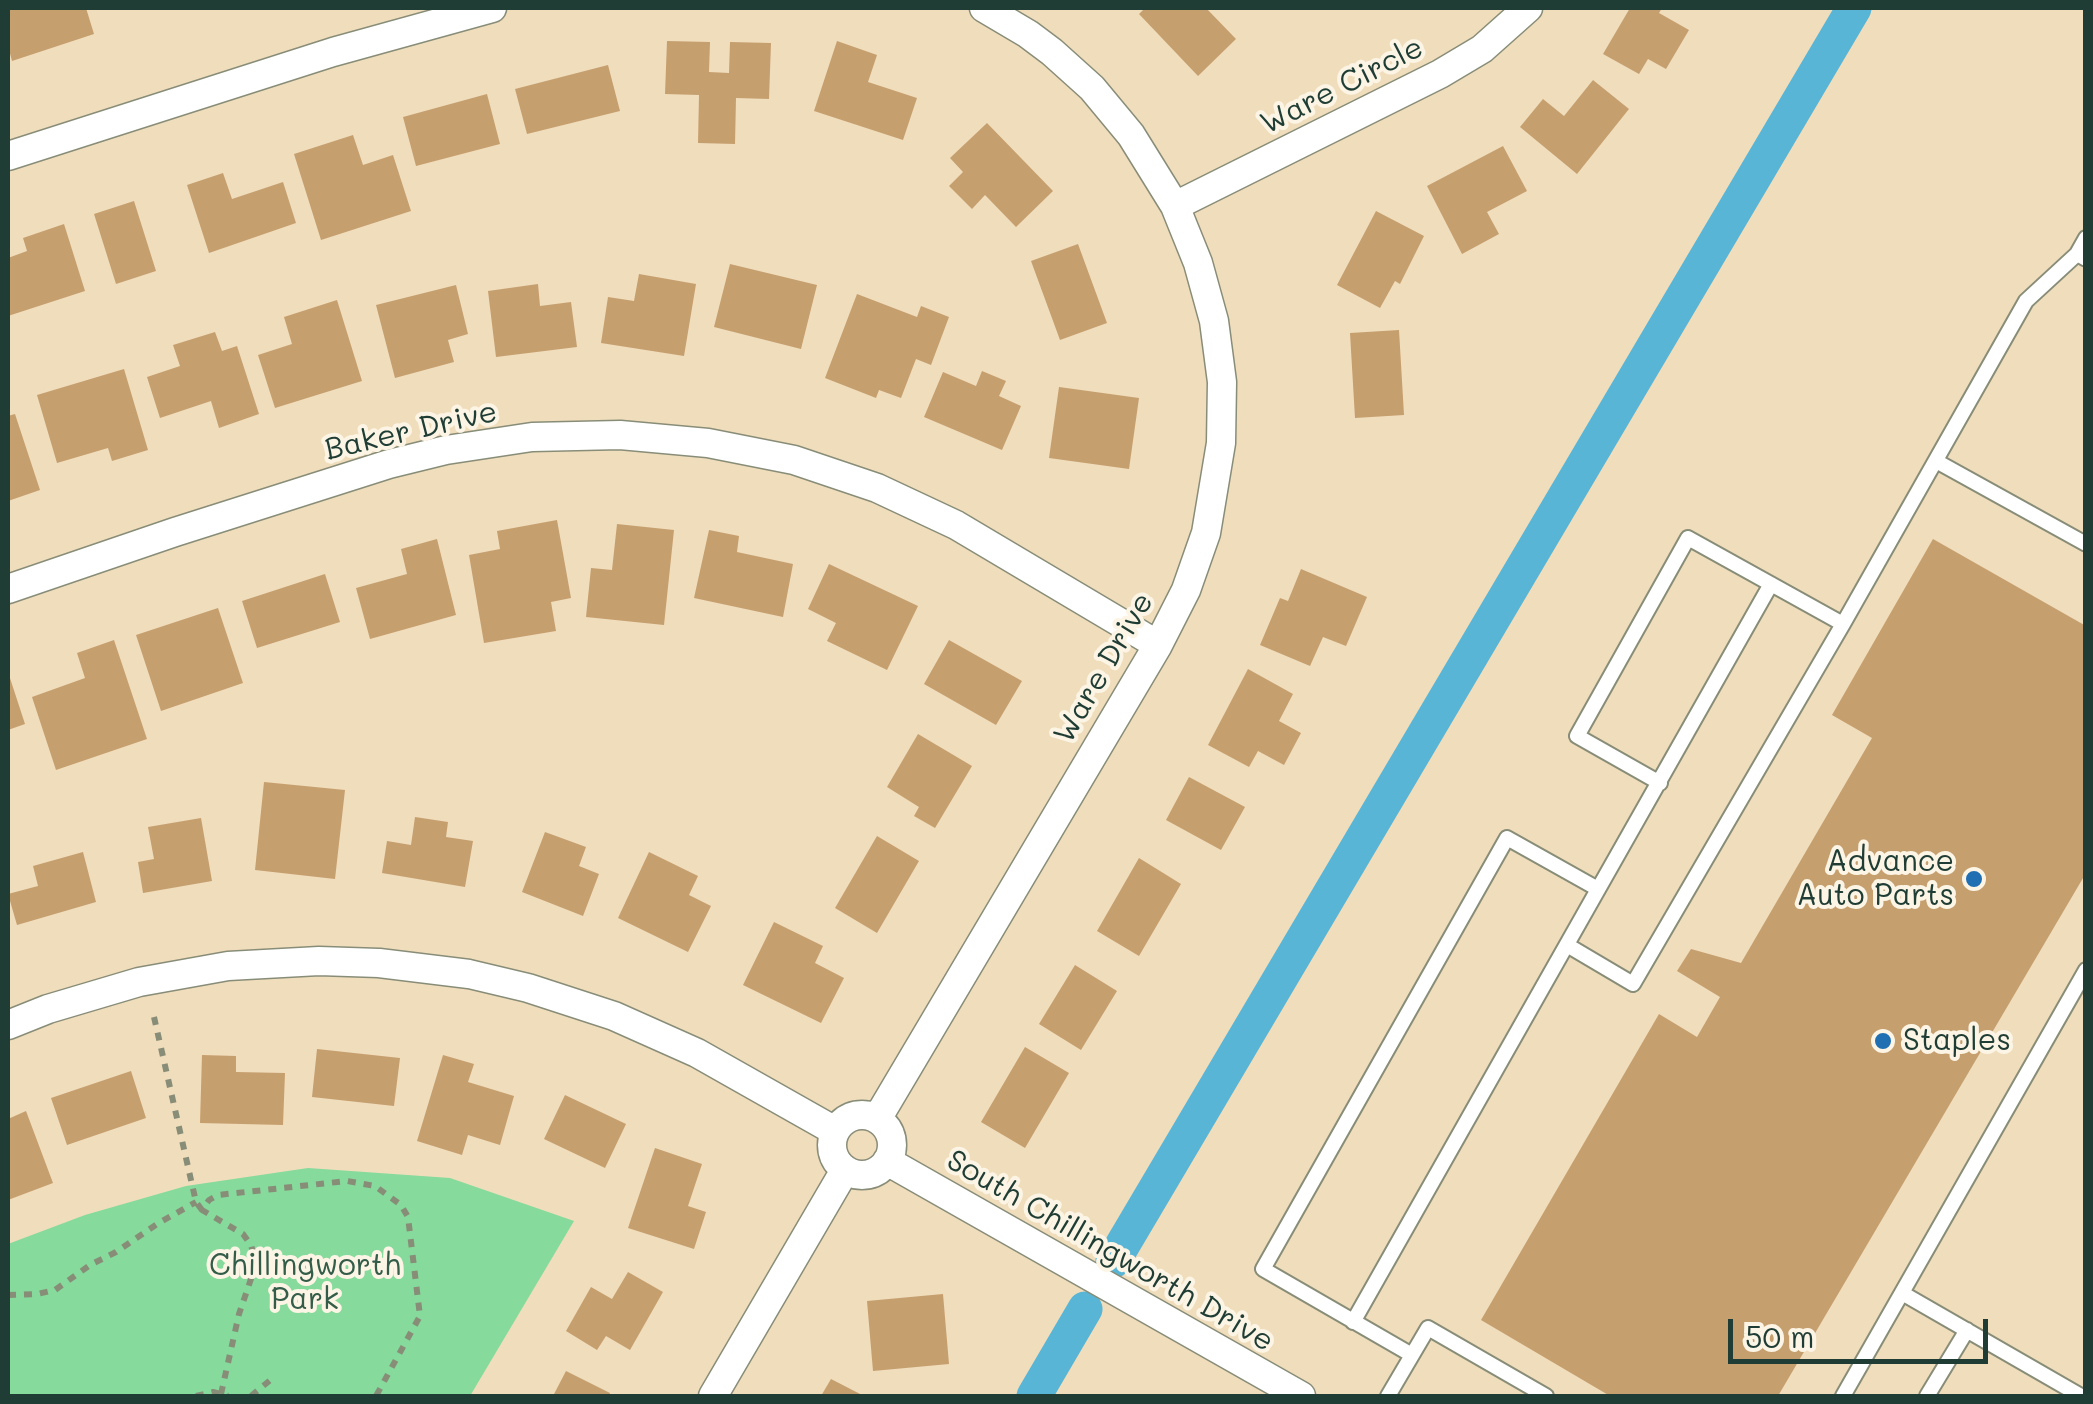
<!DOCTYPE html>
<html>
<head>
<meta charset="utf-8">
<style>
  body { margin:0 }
  #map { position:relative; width:2093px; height:1404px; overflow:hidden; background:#f0ddbc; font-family:Mali,sans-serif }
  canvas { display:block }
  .frame { position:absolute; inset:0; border:10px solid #1f3d34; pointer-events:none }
  .scale { position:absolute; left:1728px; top:1319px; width:260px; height:45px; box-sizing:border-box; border:5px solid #1f3d34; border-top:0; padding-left:12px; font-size:30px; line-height:35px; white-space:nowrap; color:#1f3d34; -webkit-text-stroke:8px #fcf5e5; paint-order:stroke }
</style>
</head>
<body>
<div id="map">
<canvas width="2093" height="1404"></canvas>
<div class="frame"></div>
<div class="scale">50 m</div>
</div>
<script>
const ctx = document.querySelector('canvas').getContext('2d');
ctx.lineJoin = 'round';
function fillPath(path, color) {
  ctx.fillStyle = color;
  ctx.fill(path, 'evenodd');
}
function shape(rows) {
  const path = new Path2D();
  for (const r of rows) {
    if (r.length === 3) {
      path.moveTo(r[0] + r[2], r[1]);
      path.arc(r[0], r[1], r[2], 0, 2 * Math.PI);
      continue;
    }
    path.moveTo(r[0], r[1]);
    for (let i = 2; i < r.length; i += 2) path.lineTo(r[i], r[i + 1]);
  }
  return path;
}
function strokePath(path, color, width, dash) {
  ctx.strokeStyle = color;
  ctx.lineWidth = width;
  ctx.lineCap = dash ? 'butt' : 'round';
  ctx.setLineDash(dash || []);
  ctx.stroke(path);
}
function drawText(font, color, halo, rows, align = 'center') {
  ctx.font = font + ' Mali,sans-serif';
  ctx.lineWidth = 8;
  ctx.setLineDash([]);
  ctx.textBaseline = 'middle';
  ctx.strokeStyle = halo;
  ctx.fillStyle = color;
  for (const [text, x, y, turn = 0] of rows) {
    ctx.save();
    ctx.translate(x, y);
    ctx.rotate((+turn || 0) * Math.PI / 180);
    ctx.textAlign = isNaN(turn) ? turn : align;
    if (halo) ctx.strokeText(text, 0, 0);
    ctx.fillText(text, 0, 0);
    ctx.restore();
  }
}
const green = shape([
  [308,1168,450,1178,574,1221,470,1396,8,1396,8,1244,85,1215,186,1186]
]);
const canal = shape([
  [1113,1261,1854,8],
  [1034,1396,1085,1309]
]);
const building = shape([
  [15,8,86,8,94,34,12,61,8,46,8,10],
  [1145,8,1206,8,1236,39,1198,76,1139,14],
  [1630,8,1662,8,1659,13,1689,30,1666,69,1648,59,1639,74,1603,54],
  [667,41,710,42,709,72,729,73,730,42,771,43,769,99,736,98,735,144,698,143,699,95,665,94],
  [837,41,877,55,868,82,917,98,903,140,814,111],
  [608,65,620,111,527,134,515,89],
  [1593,80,1629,109,1577,174,1520,127,1543,99,1564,116],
  [487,94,500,144,416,166,403,117],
  [987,123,1053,191,1016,227,985,195,972,209,949,186,963,172,950,158],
  [353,135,363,165,393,155,411,211,321,240,294,154],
  [1503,146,1527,191,1487,212,1499,234,1462,254,1427,186],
  [223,173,232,199,283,182,296,223,209,253,187,185],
  [134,201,156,271,116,284,94,214],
  [1376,211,1424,236,1400,284,1395,281,1380,308,1337,285],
  [64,224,85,291,8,316,8,258,27,251,23,238],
  [1078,244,1107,323,1060,340,1031,261],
  [730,264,817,285,801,349,714,327],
  [639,274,696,284,684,356,601,343,608,297,634,301],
  [538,284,540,306,571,302,577,347,496,357,488,291],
  [456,285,468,334,448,340,454,362,395,378,376,305],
  [857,294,917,317,921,306,949,317,931,365,916,359,901,398,879,390,876,398,825,378],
  [337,300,362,381,275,408,258,355,292,344,284,317],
  [1399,330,1404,415,1355,418,1350,333],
  [215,332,222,351,237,346,259,414,219,428,211,401,160,418,147,377,180,366,173,345],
  [124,369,148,450,112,461,108,448,57,463,37,395],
  [982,371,1006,381,999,396,1021,406,1002,450,924,417,943,372,976,386],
  [1059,387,1139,398,1129,469,1049,458],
  [15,414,40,490,8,501,8,416],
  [557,520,571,598,551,602,556,631,484,643,469,555,500,549,497,531],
  [617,524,674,530,664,625,586,617,591,568,612,570],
  [709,530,739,536,737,552,793,564,783,617,694,598],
  [437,539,456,615,370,639,356,588,407,574,401,549],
  [1933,539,2086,626,2086,873,1778,1396,1610,1396,1481,1320,1659,1014,1697,1037,1720,997,1677,971,1691,949,1741,963,1872,738,1832,715],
  [829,564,918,606,887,670,827,641,836,623,808,609],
  [1301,569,1367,597,1346,646,1323,637,1310,666,1260,645,1280,598,1288,601],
  [325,574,340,622,257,648,242,601],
  [218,608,243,683,161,711,136,635],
  [114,640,147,739,56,770,32,697,85,678,77,653],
  [949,640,1022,681,996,725,924,684],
  [1248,669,1293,694,1279,721,1301,733,1284,765,1258,751,1249,767,1208,745],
  [8,672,25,724,8,730],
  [918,734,972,766,935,828,914,816,919,807,887,787],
  [1189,777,1245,807,1221,850,1166,820],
  [264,782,345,790,335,879,255,870],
  [415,817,448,822,446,837,473,841,465,887,382,873,387,841,411,845],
  [201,818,212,881,143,893,138,862,154,859,148,827],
  [545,832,586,847,579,866,599,874,583,916,522,892],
  [877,836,919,861,877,933,835,908],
  [83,852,96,902,17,925,8,894,38,886,33,866],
  [649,852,698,876,689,895,711,906,688,952,618,918],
  [1139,858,1181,884,1139,956,1097,931],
  [774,922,823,946,815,963,844,978,821,1023,743,985],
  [1075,965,1117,991,1081,1050,1039,1024],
  [1025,1047,1069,1073,1025,1148,981,1122],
  [317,1049,400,1058,394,1106,312,1097],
  [202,1055,236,1056,236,1072,285,1073,283,1125,200,1123],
  [443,1055,474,1064,468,1082,514,1096,500,1145,468,1135,462,1155,417,1141],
  [131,1071,146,1118,67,1145,51,1098],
  [565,1095,626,1124,605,1168,544,1139],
  [26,1111,53,1183,8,1200,8,1119],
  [655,1148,702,1164,688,1206,706,1212,694,1249,628,1228],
  [628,1272,663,1292,630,1350,606,1336,597,1350,566,1331,591,1287,612,1299],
  [943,1294,949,1364,873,1371,867,1301],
  [566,1371,610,1393,609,1396,553,1396],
  [831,1379,864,1396,821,1396]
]);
const path = shape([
  [154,1017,196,1202,202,1210],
  [8,1295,37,1294,55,1290,90,1265,116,1252,157,1224,196,1202],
  [221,1394,239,1314,253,1273,254,1256,251,1245,243,1234,202,1210,209,1200,218,1195,347,1181,375,1186,401,1205,408,1217,420,1316,376,1396],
  [196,1396,213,1392,228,1396],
  [251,1396,274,1377]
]);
const lane = shape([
  [2086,238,2077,254,2086,259],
  [1936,461,2086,544],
  [1660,783,1577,736,1688,538,1843,624],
  [1567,945,1633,984,1843,624,2026,301,2077,254],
  [1902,1293,2081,1396],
  [1353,1322,1771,584],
  [1412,1355,1263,1269,1507,838,1598,889],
  [1388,1396,1428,1328,1546,1396],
  [1843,1396,2086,970],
  [1927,1396,1967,1330]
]);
const street = shape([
  [8,156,333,52,492,8],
  [1175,206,1440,74,1482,49,1528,8],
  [8,589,175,532,389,464,446,450,532,437,620,435,708,443,794,460,877,488,956,525,1158,645],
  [8,1025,48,1009,139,982,228,966,319,961,379,963,469,974,528,988,614,1016,697,1053,835,1131],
  [862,1145,30],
  [877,1119,1158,645,1186,590,1206,533,1221,443,1222,382,1214,321,1198,263,1175,206,1131,135,1092,88,1052,52,1028,34,984,8],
  [887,1161,1301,1396],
  [713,1396,845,1170]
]);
const markers = [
  [1974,879,10,"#1f6fb2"],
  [1883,1041,10,"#1f6fb2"]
];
const streetNames = [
  ["Ware Circle",1342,86,-27],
  ["Baker Drive",411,431,-13],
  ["Ware Drive",1104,668,-60],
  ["South Chillingworth Drive",1110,1251,30]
];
const poiNames = [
  ["Advance",1954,862],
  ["Auto Parts",1954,896],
  ["Staples",1903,1041,"left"]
];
const parkNames = [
  ["Chillingworth",305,1266],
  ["Park",305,1300]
];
fillPath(green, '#85da9c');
strokePath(canal, '#58b5d6', 35);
fillPath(building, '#c69f6f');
strokePath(lane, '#888d78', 18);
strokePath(street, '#888d78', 31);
strokePath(path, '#888d78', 6, [8, 8]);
strokePath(lane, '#fff', 14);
strokePath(street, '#fff', 28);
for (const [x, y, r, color] of markers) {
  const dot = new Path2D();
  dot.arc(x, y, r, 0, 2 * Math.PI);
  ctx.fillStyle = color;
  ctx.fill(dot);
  strokePath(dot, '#fcf5e5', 4);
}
drawText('30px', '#1f3d34', '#fcf5e5', streetNames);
drawText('30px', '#1f3d34', '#fcf5e5', poiNames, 'right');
drawText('30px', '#335c49', '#fcf5e5', parkNames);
</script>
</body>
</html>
